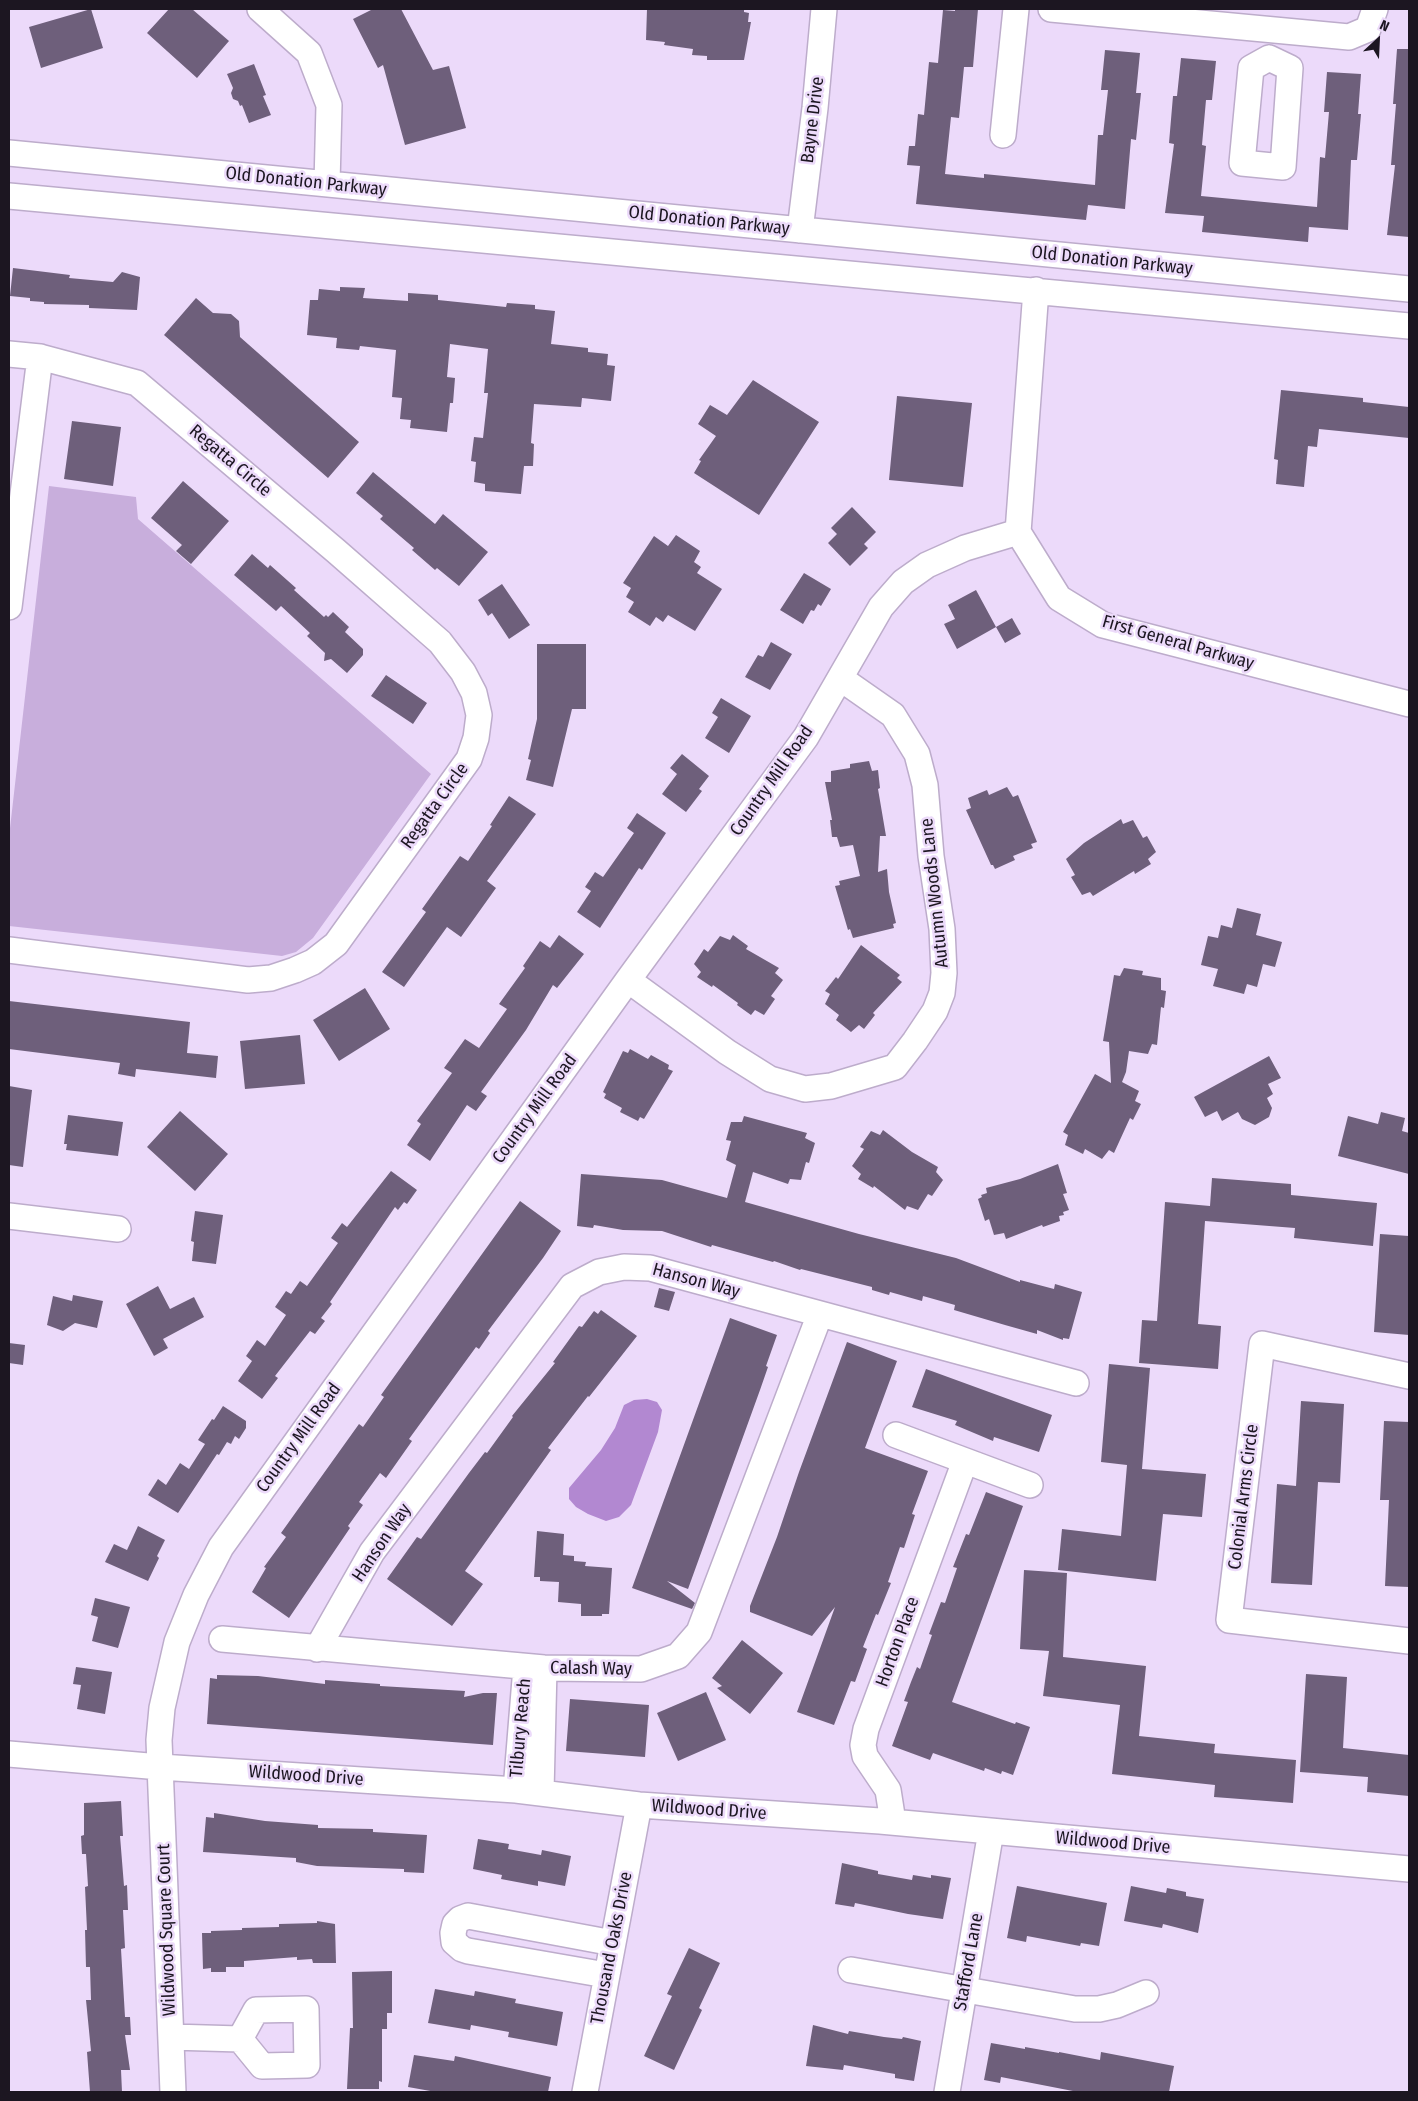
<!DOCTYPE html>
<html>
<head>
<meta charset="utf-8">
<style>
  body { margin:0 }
  #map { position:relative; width:1418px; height:2101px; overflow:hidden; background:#ecdafa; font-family:"Fira Sans Condensed",sans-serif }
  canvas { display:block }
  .frame { position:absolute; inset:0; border:10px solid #1c1621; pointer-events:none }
  .north { position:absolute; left:1353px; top:15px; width:50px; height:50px; -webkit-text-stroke:4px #ecdafa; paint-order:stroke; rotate:25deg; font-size:14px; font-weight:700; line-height:20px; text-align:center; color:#1c1621 }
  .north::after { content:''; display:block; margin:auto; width:18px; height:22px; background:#1c1621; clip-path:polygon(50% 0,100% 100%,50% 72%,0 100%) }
</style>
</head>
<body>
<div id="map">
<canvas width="1418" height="2101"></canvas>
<div class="frame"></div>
<div class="north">N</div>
</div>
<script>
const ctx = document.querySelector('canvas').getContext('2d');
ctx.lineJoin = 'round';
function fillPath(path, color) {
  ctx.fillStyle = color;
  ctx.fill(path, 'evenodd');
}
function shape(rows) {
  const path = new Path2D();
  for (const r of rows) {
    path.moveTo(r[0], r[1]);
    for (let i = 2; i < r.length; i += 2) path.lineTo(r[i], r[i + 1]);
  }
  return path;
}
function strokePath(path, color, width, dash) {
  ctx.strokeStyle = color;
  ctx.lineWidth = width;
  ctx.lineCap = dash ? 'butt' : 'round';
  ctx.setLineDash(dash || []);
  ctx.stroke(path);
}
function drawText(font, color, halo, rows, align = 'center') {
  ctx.font = font + ' "Fira Sans Condensed",sans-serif';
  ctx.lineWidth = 5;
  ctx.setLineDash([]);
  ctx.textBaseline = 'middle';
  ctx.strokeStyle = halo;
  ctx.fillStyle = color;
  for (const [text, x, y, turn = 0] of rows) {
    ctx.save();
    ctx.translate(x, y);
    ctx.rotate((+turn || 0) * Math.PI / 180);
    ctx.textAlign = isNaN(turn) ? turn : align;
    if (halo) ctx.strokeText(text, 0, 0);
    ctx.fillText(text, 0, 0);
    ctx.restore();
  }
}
const green = shape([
  [49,486,136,497,138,519,431,774,313,938,296,952,282,956,9,926,9,837]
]);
const water = shape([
  [647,1399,657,1402,662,1410,658,1432,631,1505,619,1517,606,1521,588,1514,576,1507,569,1499,569,1488,601,1450,615,1428,624,1405,634,1400]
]);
const building = shape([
  [91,9,103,48,41,68,29,27],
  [169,9,192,9,229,41,197,78,147,33],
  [373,9,401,9,433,70,449,66,466,128,405,145,383,65,378,68,353,19],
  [647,9,744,9,744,12,749,13,748,22,751,22,744,60,707,60,707,56,692,55,693,49,664,45,665,42,646,40],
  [955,9,978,9,973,67,964,67,959,118,951,117,945,174,984,178,984,174,1095,185,1098,135,1103,135,1108,90,1101,90,1105,50,1140,53,1136,93,1141,93,1136,140,1131,139,1125,209,1088,205,1086,220,916,204,920,166,907,165,909,146,915,146,918,114,924,115,929,62,938,63,943,10,955,11],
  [1397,49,1409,49,1409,237,1387,235,1395,165,1391,165,1396,104,1393,104],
  [1181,58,1216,61,1212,100,1206,100,1202,145,1206,146,1201,196,1317,207,1320,157,1325,158,1329,112,1324,112,1327,72,1361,74,1358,114,1361,114,1357,160,1351,160,1348,230,1309,227,1308,242,1202,232,1204,216,1165,213,1174,144,1169,143,1173,96,1177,96],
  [254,64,266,95,263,96,271,115,249,123,242,105,240,106,238,101,233,99,231,93,233,88,227,74],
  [13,268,70,275,69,278,113,282,122,272,140,277,137,310,89,308,89,305,44,304,44,302,30,301,30,298,10,296],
  [340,287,365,288,363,298,408,301,408,293,438,295,438,300,506,307,507,303,535,305,535,309,555,311,551,344,588,348,588,352,608,354,607,365,615,366,611,401,582,398,581,407,534,404,531,443,534,444,533,466,524,466,521,494,485,491,485,484,474,482,476,462,471,461,474,437,483,438,488,393,484,393,488,349,450,344,447,377,455,378,453,403,450,403,447,432,410,428,411,420,400,419,402,398,392,397,396,350,360,346,359,350,336,348,337,338,307,335,310,300,318,300,319,289,340,291],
  [196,298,213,313,231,314,239,321,240,337,359,442,328,478,164,335],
  [753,380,819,422,759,515,694,473,701,461,699,460,716,436,698,424,710,405,727,415],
  [1281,390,1363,398,1363,402,1409,407,1409,438,1319,429,1317,447,1308,446,1304,487,1276,484,1278,460,1274,459],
  [897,396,972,403,963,487,889,480],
  [72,421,121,427,113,486,64,479],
  [373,472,435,524,443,514,488,552,459,586,437,568,435,570,412,550,414,548,380,519,383,516,356,493],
  [183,481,229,521,191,564,176,551,182,545,151,518],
  [852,507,876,532,864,544,868,548,850,566,828,543,837,534,831,528],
  [676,535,700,551,694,562,701,567,697,573,722,589,695,631,668,615,663,622,656,617,650,626,628,612,634,602,626,597,631,588,623,583,654,536,668,546],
  [252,554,268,568,270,565,296,588,294,590,324,617,326,615,328,617,333,612,349,627,345,632,363,649,363,655,347,673,331,659,324,661,325,653,307,636,310,633,281,606,276,611,234,575],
  [804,573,831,589,821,606,818,604,814,611,811,610,803,624,780,610],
  [502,584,530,625,509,639,492,613,488,616,478,600],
  [976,590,996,627,957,649,944,624,955,619,948,605],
  [1012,618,1021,634,1005,643,996,627],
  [771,642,792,654,770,690,745,677,758,655,763,657],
  [537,644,586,644,586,709,572,709,553,787,526,780,531,760,528,759,537,719],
  [386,675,427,703,413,724,371,696],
  [721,698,751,716,729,753,705,738,718,717,712,713],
  [682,754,709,776,699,789,702,791,686,812,662,794,677,774,670,768],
  [869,761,872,771,878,770,880,788,878,789,886,836,880,836,878,872,887,869,889,892,896,923,893,924,894,928,853,938,850,929,848,930,835,886,840,885,839,881,860,876,853,845,840,847,837,837,832,837,830,820,832,820,825,782,831,782,831,771,850,768,850,764],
  [1007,787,1013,797,1018,795,1037,842,1031,844,1033,848,1013,856,1015,860,995,869,993,865,991,865,966,810,971,808,968,798,987,790,989,795],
  [509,796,536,814,487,881,496,888,461,937,447,927,404,987,382,972,426,912,422,909,460,856,468,861,492,826,490,825],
  [637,813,666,833,642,870,639,868,600,928,577,912,591,891,585,887,595,872,603,877,634,833,627,828],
  [1121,819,1123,824,1133,820,1143,838,1147,836,1156,852,1148,859,1151,864,1135,874,1134,871,1093,896,1090,892,1082,895,1071,877,1075,875,1066,859,1084,843],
  [1237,908,1261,914,1256,935,1282,942,1275,967,1263,964,1257,987,1247,984,1244,994,1213,986,1218,969,1201,965,1208,936,1218,938,1221,925,1232,928],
  [559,935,584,954,557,988,553,985,526,1030,481,1092,487,1096,476,1111,467,1105,430,1161,407,1145,421,1124,417,1121,452,1073,444,1068,465,1039,479,1048,507,1009,499,1004,525,968,523,966,540,941,550,948],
  [733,935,748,946,746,949,779,968,775,973,783,980,771,996,775,999,764,1015,755,1010,751,1015,737,1005,738,1003,713,985,712,987,697,977,701,972,694,964,704,949,708,952,720,936,730,940],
  [861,945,900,975,897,978,902,982,873,1013,875,1015,864,1029,859,1025,851,1032,836,1020,839,1015,825,1004,830,994,825,991,836,977,838,979],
  [1124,968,1143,971,1142,975,1161,978,1161,990,1166,991,1164,1008,1161,1007,1157,1045,1152,1044,1148,1054,1129,1051,1126,1072,1122,1082,1139,1091,1135,1101,1141,1104,1133,1120,1130,1118,1114,1153,1109,1150,1102,1159,1085,1149,1083,1154,1065,1145,1068,1135,1063,1132,1095,1074,1111,1083,1109,1042,1103,1041,1114,975,1120,976],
  [365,988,390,1029,339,1061,313,1020],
  [9,1001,190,1022,187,1053,218,1056,216,1078,136,1069,135,1077,118,1074,120,1063,9,1049],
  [300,1035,305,1084,245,1089,240,1041],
  [630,1049,648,1059,651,1055,669,1065,668,1069,673,1071,644,1119,640,1117,638,1121,620,1112,622,1108,604,1098,606,1094,603,1092,623,1051,628,1053],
  [1269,1056,1281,1078,1268,1084,1273,1094,1267,1098,1272,1108,1269,1117,1255,1125,1242,1119,1238,1112,1222,1121,1217,1111,1205,1117,1194,1097],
  [9,1086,32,1090,23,1167,9,1165],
  [180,1111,228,1154,195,1191,147,1147],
  [1381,1112,1405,1118,1402,1131,1409,1133,1409,1174,1338,1156,1348,1116,1378,1124],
  [68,1115,123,1122,118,1156,66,1150,67,1144,64,1144],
  [744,1116,807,1133,805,1138,815,1143,809,1163,806,1162,801,1180,790,1179,788,1184,753,1172,745,1202,859,1234,956,1258,1020,1282,1020,1280,1054,1289,1055,1284,1082,1292,1069,1339,1063,1338,1063,1340,1037,1330,1037,1334,1005,1325,954,1310,955,1305,923,1296,922,1301,890,1292,889,1295,872,1290,872,1287,801,1269,800,1270,774,1261,773,1262,712,1245,711,1247,662,1231,623,1230,594,1225,593,1228,577,1226,581,1174,662,1180,727,1198,736,1165,726,1160,731,1141,726,1140,731,1122,742,1122],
  [883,1130,912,1152,938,1167,936,1172,943,1180,932,1196,928,1194,918,1210,907,1206,905,1210,874,1186,873,1188,858,1179,861,1174,852,1166,864,1149,860,1147,871,1131,880,1135],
  [1058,1164,1067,1193,1063,1194,1069,1210,1063,1212,1064,1215,1059,1216,1060,1221,1043,1227,1042,1225,1006,1239,1004,1233,994,1235,989,1219,985,1221,978,1199,982,1197,981,1195,987,1193,986,1188,1020,1179],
  [391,1171,417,1190,407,1204,404,1202,398,1210,395,1207,330,1302,332,1304,321,1318,325,1321,315,1334,310,1331,275,1376,278,1378,262,1399,238,1381,252,1361,246,1356,257,1340,265,1346,286,1315,275,1307,286,1291,291,1294,300,1281,307,1286,338,1243,331,1238,342,1223,347,1227],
  [1212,1178,1291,1184,1291,1195,1377,1203,1373,1246,1294,1238,1295,1228,1205,1221,1198,1324,1221,1326,1218,1369,1139,1363,1142,1320,1157,1321,1165,1202,1210,1206],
  [520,1201,561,1231,543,1258,497,1319,488,1331,490,1333,479,1349,476,1347,409,1439,412,1441,386,1478,380,1473,359,1502,363,1505,348,1526,350,1528,289,1618,252,1592,266,1568,264,1567,286,1537,281,1533,359,1424,363,1427,384,1397,381,1395],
  [195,1211,223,1215,216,1264,192,1261,194,1242,191,1241],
  [1380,1234,1409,1236,1409,1335,1374,1332],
  [158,1286,170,1309,194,1297,204,1317,163,1339,168,1348,154,1356,126,1304],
  [659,1288,675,1292,669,1311,654,1307],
  [73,1295,103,1301,97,1328,75,1323,63,1331,47,1325,53,1296,72,1301],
  [601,1310,637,1336,589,1397,588,1396,548,1448,551,1450,465,1571,483,1584,452,1626,387,1579,417,1537,421,1539,469,1473,485,1452,487,1453,513,1417,512,1416,555,1363,553,1362,579,1326,582,1327,594,1311,598,1314],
  [730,1318,777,1335,766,1366,768,1367,760,1390,688,1589,667,1581,695,1603,692,1609,632,1588],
  [847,1342,897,1361,865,1448,928,1471,912,1514,915,1515,904,1548,900,1547,888,1582,891,1583,878,1615,876,1614,863,1647,867,1649,855,1682,851,1681,834,1725,797,1712,835,1607,812,1636,750,1612,750,1606,777,1537,799,1472],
  [9,1343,25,1345,23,1365,9,1363],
  [1109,1364,1150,1368,1142,1469,1206,1474,1202,1517,1163,1514,1156,1581,1058,1570,1062,1529,1121,1536,1127,1465,1101,1462],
  [926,1369,1052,1415,1039,1452,994,1437,993,1441,955,1425,957,1421,912,1407],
  [1301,1401,1344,1404,1340,1483,1318,1482,1312,1585,1271,1583,1277,1484,1296,1486],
  [223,1406,246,1421,246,1428,239,1439,235,1436,231,1444,227,1442,219,1455,217,1454,178,1513,148,1495,158,1479,166,1485,180,1463,189,1469,205,1444,198,1440,212,1419,214,1420],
  [1384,1421,1409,1422,1409,1587,1385,1586,1389,1500,1380,1500],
  [986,1492,1023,1506,952,1702,1015,1724,1016,1722,1030,1727,1013,1775,1002,1771,1001,1774,985,1768,984,1771,933,1753,930,1760,892,1746,908,1702,904,1701,911,1682,917,1667,920,1669,932,1635,929,1634,941,1602,945,1603,957,1568,953,1567,966,1534,969,1535],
  [138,1526,165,1540,157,1556,159,1558,148,1581,105,1562,114,1544,127,1550],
  [537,1531,564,1534,563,1555,574,1556,574,1561,586,1562,585,1566,612,1568,609,1614,602,1614,602,1616,581,1616,581,1604,558,1602,559,1582,540,1581,540,1577,534,1577],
  [1024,1570,1067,1573,1063,1657,1146,1666,1139,1736,1215,1744,1214,1753,1296,1760,1293,1803,1214,1797,1215,1785,1112,1774,1120,1705,1043,1696,1049,1651,1020,1649],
  [95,1598,130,1607,118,1648,92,1641,98,1617,91,1615],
  [742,1640,783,1673,750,1714,717,1688,722,1686,712,1678],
  [76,1667,112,1672,105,1714,77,1709,81,1685,73,1684],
  [1306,1674,1347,1677,1343,1748,1409,1755,1409,1796,1367,1792,1368,1777,1300,1772],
  [217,1675,258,1676,325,1684,325,1680,380,1684,380,1686,465,1691,464,1697,483,1693,497,1693,493,1745,207,1724,210,1678,217,1679],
  [706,1692,726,1740,678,1761,657,1713],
  [570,1699,649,1705,645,1757,566,1751],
  [121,1801,123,1836,120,1836,124,1886,127,1885,128,1910,123,1910,125,1948,121,1949,125,2017,130,2017,131,2035,125,2035,130,2070,121,2070,122,2092,90,2092,87,2052,91,2051,86,2000,91,2000,90,1967,86,1967,85,1930,87,1930,85,1887,88,1886,86,1854,82,1854,81,1836,84,1835,84,1803],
  [214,1813,265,1821,318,1825,318,1828,373,1829,373,1832,427,1835,424,1873,404,1872,404,1869,317,1866,296,1862,296,1858,203,1852,206,1817,214,1818],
  [478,1839,509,1844,508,1849,541,1855,542,1850,571,1856,565,1886,538,1881,538,1886,501,1879,502,1875,473,1869],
  [842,1863,878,1871,878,1874,912,1880,913,1875,931,1878,931,1875,951,1878,943,1919,908,1914,855,1903,854,1907,835,1904],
  [1017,1886,1107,1903,1099,1946,1081,1943,1080,1946,1027,1936,1026,1942,1007,1938],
  [1131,1886,1166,1893,1167,1888,1186,1892,1186,1896,1204,1899,1198,1933,1163,1924,1162,1928,1124,1921],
  [317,1921,335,1924,336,1963,313,1963,312,1959,297,1960,297,1957,244,1961,244,1967,226,1967,226,1972,211,1972,211,1968,203,1969,202,1933,211,1933,211,1931,242,1930,242,1928,279,1927,279,1924,317,1923],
  [689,1948,720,1963,699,2008,702,2010,674,2070,644,2056,672,1996,667,1994],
  [392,1971,392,2013,387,2013,387,2029,382,2029,382,2082,379,2081,379,2089,347,2089,350,2028,353,2028,352,1972],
  [435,1989,474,1996,475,1991,516,1999,515,2003,563,2012,557,2046,508,2037,509,2032,471,2025,470,2030,428,2023],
  [813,2025,848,2034,849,2031,884,2037,902,2039,903,2037,921,2041,914,2081,895,2078,895,2074,844,2065,843,2070,806,2066],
  [991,2043,1025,2049,1025,2047,1059,2053,1059,2052,1100,2060,1101,2052,1174,2066,1169,2092,1078,2092,1001,2077,1000,2083,984,2080],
  [414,2055,454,2061,455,2056,551,2077,548,2092,436,2092,408,2087]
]);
const minor = shape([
  [260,9,309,53,329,105,327,184],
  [1051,9,1349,37,1368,29,1375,9],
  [1269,58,1290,68,1283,167,1242,163,1251,68,1269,58],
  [1003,135,1016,9],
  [9,153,1409,289],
  [9,196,1409,326],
  [800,230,815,108,824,9],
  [1036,290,1018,532,1059,598,1103,625,1409,704],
  [9,354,40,357,137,383,336,551,440,642,463,672,474,693,479,715,476,738,469,759,336,944,313,962,295,970,271,978,248,980,9,950],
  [9,607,40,357],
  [628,980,727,1052,770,1079,805,1089,831,1086,895,1067,915,1041,935,1011,942,993,944,973,942,929,931,856,925,785,917,754,893,715,840,678],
  [9,1216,118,1229],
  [1409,1376,1262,1344,1229,1620,1409,1641],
  [896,1435,1030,1485],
  [222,1639,544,1668,641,1669,678,1656,699,1632,820,1314],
  [317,1649,372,1552,572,1286,599,1272,624,1267,650,1268,1076,1383],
  [9,1754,160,1767,516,1790,639,1805,880,1821,1409,1869],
  [516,1790,526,1667],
  [541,1792,544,1668],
  [893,1822,888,1790,865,1756,863,1745,866,1729,965,1461],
  [851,1970,1075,2009,1099,2009,1117,2005,1146,1993],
  [606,1975,468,1951,462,1949,454,1942,453,1933,455,1924,460,1919,468,1916,613,1943],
  [171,2037,240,2039,262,2066,307,2065,306,2009,256,2010,240,2039],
  [173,2092,159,1740,162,1708,177,1642,196,1595,221,1547,628,980,806,737,881,607,903,582,927,565,965,548,1018,532],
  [585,2092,639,1805],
  [947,2092,991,1831]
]);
const streetNames = [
  ["Bayne Drive",813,120,-83],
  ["Old Donation Parkway",306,182,6],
  ["Old Donation Parkway",709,221,6],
  ["Old Donation Parkway",1112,261,6],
  ["Regatta Circle",230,461,40],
  ["First General Parkway",1178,643,16],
  ["Country Mill Road",772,781,-55],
  ["Regatta Circle",435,806,-54],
  ["Autumn Woods Lane",935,893,-96],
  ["Country Mill Road",535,1109,-54],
  ["Hanson Way",696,1281,15],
  ["Country Mill Road",299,1438,-54],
  ["Colonial Arms Circle",1244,1497,-83],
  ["Hanson Way",382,1543,-56],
  ["Horton Place",898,1642,-70],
  ["Calash Way",591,1669,1],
  ["Tilbury Reach",521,1728,-85],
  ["Wildwood Drive",306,1776,4],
  ["Wildwood Drive",709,1810,4],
  ["Wildwood Drive",1113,1843,5],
  ["Wildwood Square Court",167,1930,-92],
  ["Thousand Oaks Drive",612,1948,-79],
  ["Stafford Lane",969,1962,-80]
];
fillPath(green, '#c8aedc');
fillPath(water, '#b288d1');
fillPath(building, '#6e5f7b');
strokePath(minor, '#bdaccb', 28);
strokePath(minor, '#fff', 25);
drawText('18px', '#1c1621', '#ecdafa', streetNames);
</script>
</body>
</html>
